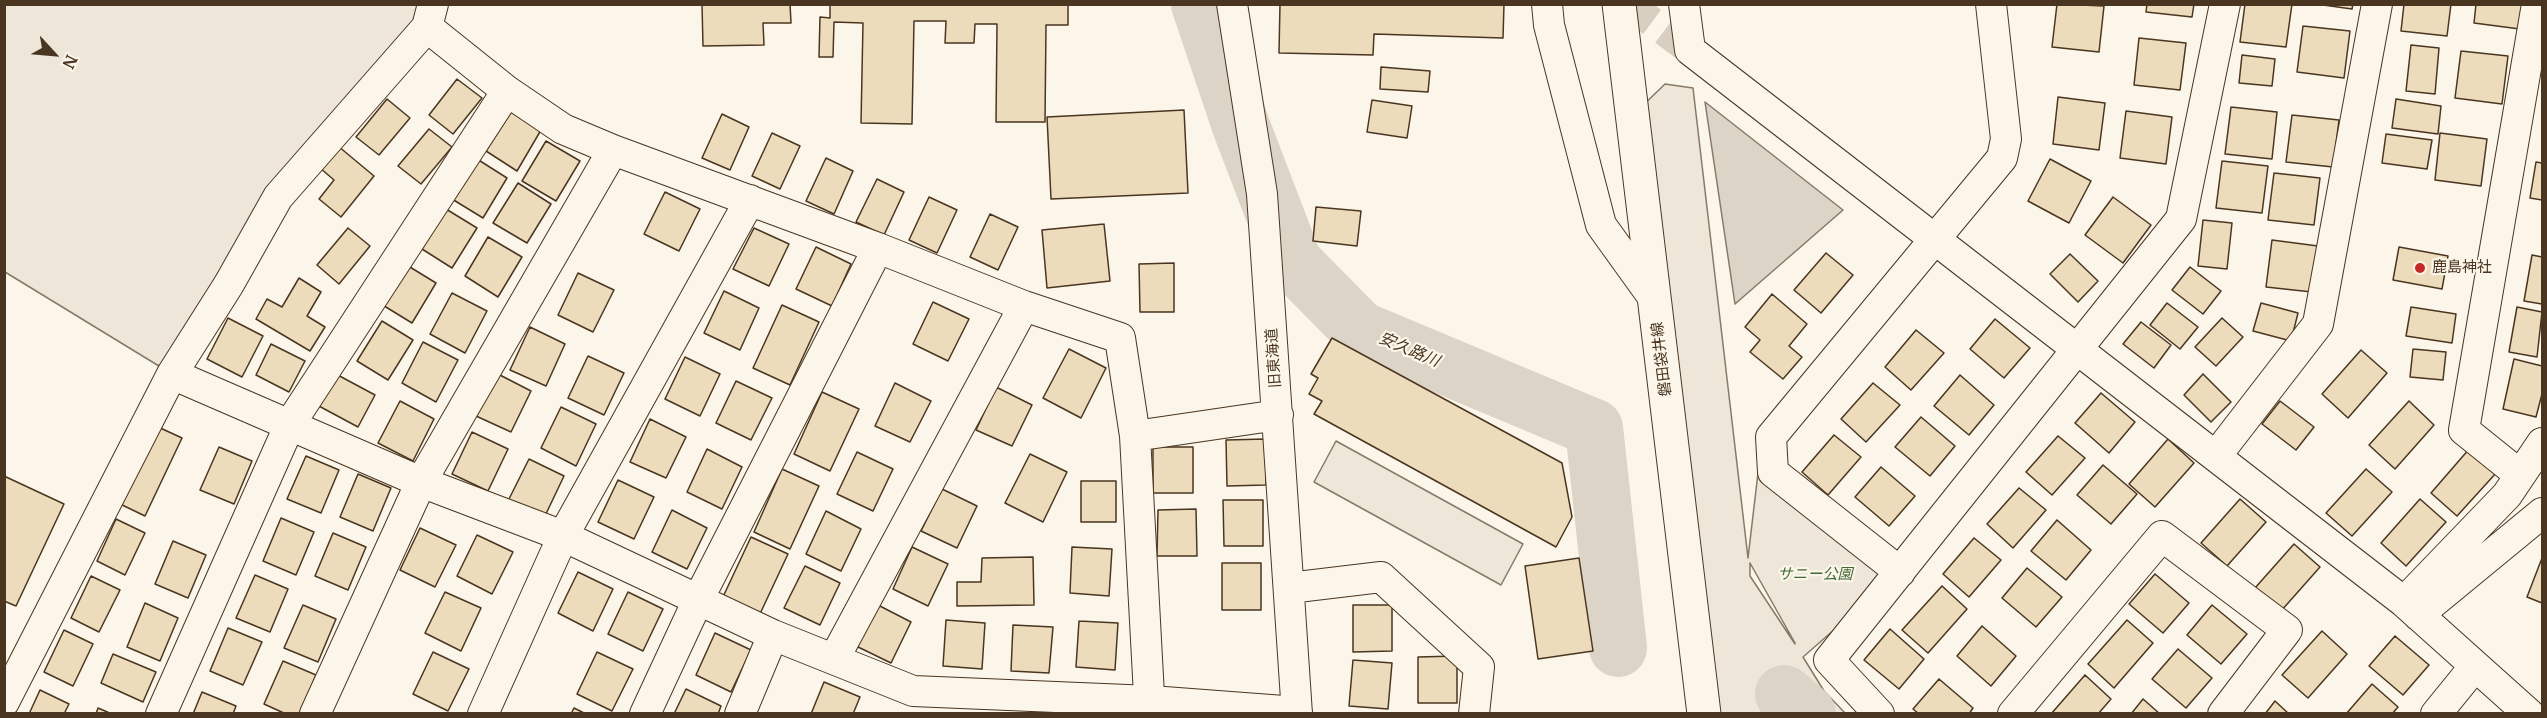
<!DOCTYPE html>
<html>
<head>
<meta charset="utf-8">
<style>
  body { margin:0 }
  #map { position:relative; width:2547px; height:718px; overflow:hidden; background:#fbf6e9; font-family:Merriweather,serif }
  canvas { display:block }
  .frame { position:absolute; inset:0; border:6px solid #4a3520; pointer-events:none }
  .north { position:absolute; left:24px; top:24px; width:60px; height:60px; -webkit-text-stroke:4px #fbf6e9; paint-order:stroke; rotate:116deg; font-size:16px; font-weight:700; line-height:24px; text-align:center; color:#4a3520 }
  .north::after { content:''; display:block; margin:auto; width:21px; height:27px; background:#4a3520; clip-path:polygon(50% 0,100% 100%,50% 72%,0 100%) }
</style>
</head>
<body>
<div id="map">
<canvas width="2547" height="718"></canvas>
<div class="frame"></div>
<div class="north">N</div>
</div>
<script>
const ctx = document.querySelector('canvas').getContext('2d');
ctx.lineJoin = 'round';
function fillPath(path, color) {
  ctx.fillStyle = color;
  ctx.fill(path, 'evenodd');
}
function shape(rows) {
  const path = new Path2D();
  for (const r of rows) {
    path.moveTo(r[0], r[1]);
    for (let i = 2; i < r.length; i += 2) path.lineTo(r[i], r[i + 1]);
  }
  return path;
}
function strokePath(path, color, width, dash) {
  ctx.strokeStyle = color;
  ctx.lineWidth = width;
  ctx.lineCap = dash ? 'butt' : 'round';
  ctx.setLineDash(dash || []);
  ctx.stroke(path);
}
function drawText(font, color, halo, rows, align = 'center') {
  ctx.font = font + ' Merriweather,"Noto Sans JP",serif';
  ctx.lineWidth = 4.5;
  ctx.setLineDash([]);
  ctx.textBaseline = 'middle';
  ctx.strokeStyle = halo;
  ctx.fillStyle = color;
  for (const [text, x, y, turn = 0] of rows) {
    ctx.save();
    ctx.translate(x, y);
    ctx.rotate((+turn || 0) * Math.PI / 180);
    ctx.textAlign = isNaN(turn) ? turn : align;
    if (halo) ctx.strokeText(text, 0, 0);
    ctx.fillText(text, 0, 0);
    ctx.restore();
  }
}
const green = shape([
  [4,5,432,5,278,197,172,374,5,272,4,5],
  [1665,84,1693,88,1748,558,1758,473,1900,572,1803,657,1824,691,1845,713,1717,713,1632,116,1665,84],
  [1750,563,1795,643,1795,644,1750,576,1750,563]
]);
const parking = shape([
  [1336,441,1523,544,1501,585,1314,482,1336,441]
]);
const water = shape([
  [1705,102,1843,210,1735,304,1705,102]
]);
const river = shape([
  [1200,4,1241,126,1293,262,1360,330,1594,428,1618,648],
  [1784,694,1807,714]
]);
const building = shape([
  [702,4,790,4,791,23,763,23,764,45,703,46,702,4],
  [830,4,1068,4,1068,25,1046,25,1045,122,996,122,997,24,975,24,974,43,945,43,946,21,914,21,912,124,861,123,863,23,834,22,833,57,819,57,820,17,830,18,830,4],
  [1280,4,1504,4,1503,38,1374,34,1373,55,1279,53,1280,4],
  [2057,4,2104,6,2099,52,2052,47,2057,4],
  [2147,4,2194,4,2192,17,2146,12,2147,4],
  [2245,4,2292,4,2286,47,2240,42,2245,4],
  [2316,4,2353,4,2352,9,2316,4],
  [2404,4,2451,4,2447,36,2401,31,2404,4],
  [2476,4,2523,4,2520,29,2474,23,2476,4],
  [2303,26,2350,31,2344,78,2297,72,2303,26],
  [2139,38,2186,43,2180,90,2134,85,2139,38],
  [2411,45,2439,48,2435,94,2406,91,2411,45],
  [2461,51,2508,56,2502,104,2455,98,2461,51],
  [2242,55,2275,59,2272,86,2239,83,2242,55],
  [1381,67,1430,71,1428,92,1380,89,1381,67],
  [457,79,482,98,453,134,429,115,457,79],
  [2058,97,2105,103,2099,150,2053,144,2058,97],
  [387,99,410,118,379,155,356,137,387,99],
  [2396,99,2441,106,2438,134,2392,128,2396,99],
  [1372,100,1412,106,1407,138,1367,132,1372,100],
  [2231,107,2277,112,2272,159,2225,154,2231,107],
  [1184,110,1188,193,1051,199,1047,117,1184,110],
  [2126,111,2172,117,2166,164,2120,158,2126,111],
  [511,112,541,130,517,171,486,151,511,112],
  [722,114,749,127,730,170,702,158,722,114],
  [2292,115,2339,120,2333,167,2286,162,2292,115],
  [429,129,452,147,421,184,398,166,429,129],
  [772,133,800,146,780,189,752,176,772,133],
  [2440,133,2487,139,2481,186,2435,180,2440,133],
  [2386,134,2432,140,2427,169,2382,163,2386,134],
  [546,141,580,161,556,201,522,181,546,141],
  [338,146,374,176,341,217,319,199,334,180,320,168,338,146],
  [826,158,853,171,834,214,806,201,826,158],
  [477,159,507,178,483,218,452,199,477,159],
  [2050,159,2091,181,2069,223,2028,201,2050,159],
  [2222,161,2268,166,2262,213,2216,208,2222,161],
  [2536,162,2542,163,2542,200,2530,198,2536,162],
  [2274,173,2320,178,2314,225,2268,220,2274,173],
  [877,179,904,192,884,235,856,222,877,179],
  [518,183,551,204,527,243,493,223,518,183],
  [665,192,700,209,679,251,644,234,665,192],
  [929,197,957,210,937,253,909,240,929,197],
  [2113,197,2151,225,2123,263,2085,235,2113,197],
  [1316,207,1361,211,1357,246,1313,241,1316,207],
  [446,209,477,228,452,268,422,249,446,209],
  [990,214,1018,227,998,270,970,257,990,214],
  [2203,220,2232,223,2227,269,2198,266,2203,220],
  [1104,224,1110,281,1047,288,1042,230,1104,224],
  [348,228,370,246,339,284,317,265,348,228],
  [754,228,789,244,769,286,733,269,754,228],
  [488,237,522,257,498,297,465,276,488,237],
  [2272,240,2318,246,2312,292,2266,287,2272,240],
  [816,247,851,264,832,306,796,289,816,247],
  [2399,247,2448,256,2442,289,2393,280,2399,247],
  [1826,253,1853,275,1821,313,1794,290,1826,253],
  [2070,254,2098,281,2078,302,2050,274,2070,254],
  [2532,255,2542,257,2542,304,2524,301,2532,255],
  [1174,263,1174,312,1140,312,1139,264,1174,263],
  [405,264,436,283,412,323,381,304,405,264],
  [2190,267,2221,291,2203,314,2172,290,2190,267],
  [578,273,614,290,593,332,558,315,578,273],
  [299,278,321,292,307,316,325,327,310,351,256,319,267,299,282,307,299,278],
  [724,291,759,308,740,350,704,333,724,291],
  [452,293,487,311,465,353,430,334,452,293],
  [1772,294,1807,324,1789,346,1802,357,1783,379,1750,352,1760,340,1745,327,1772,294],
  [933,302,969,319,948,361,913,344,933,302],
  [2167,303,2198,327,2180,349,2150,325,2167,303],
  [2261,303,2298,313,2291,341,2253,331,2261,303],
  [782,305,819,322,790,385,753,368,782,305],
  [2411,307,2456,314,2452,343,2406,336,2411,307],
  [2517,307,2542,312,2537,357,2509,352,2517,307],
  [228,318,263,336,242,377,207,359,228,318],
  [2222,318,2243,337,2216,366,2195,347,2222,318],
  [1995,319,2030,348,2004,378,1970,349,1995,319],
  [382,321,413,340,388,380,357,361,382,321],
  [2141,322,2171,345,2154,368,2123,344,2141,322],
  [530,327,565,344,546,386,510,370,530,327],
  [1916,330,1944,353,1911,390,1885,367,1916,330],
  [1332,338,1562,463,1572,517,1556,547,1314,414,1322,401,1309,394,1318,378,1311,374,1332,338],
  [423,342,458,360,436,402,402,383,423,342],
  [271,344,305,361,289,392,256,375,271,344],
  [1069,349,1106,368,1081,418,1043,398,1069,349],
  [2413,349,2446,352,2443,380,2410,377,2413,349],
  [2361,350,2387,373,2348,418,2322,394,2361,350],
  [588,356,624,373,604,415,568,398,588,356],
  [685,357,720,374,700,416,665,399,685,357],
  [2514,359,2542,366,2542,394,2536,417,2503,409,2514,359],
  [334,373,375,395,358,427,317,405,334,373],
  [496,373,531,391,511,432,476,416,496,373],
  [2203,374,2231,402,2211,422,2184,395,2203,374],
  [1960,375,1994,405,1969,435,1934,406,1960,375],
  [736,381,772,398,751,440,716,423,736,381],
  [895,383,931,401,910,442,875,426,895,383],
  [1873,383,1900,405,1866,442,1841,419,1873,383],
  [996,387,1032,405,1012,446,976,430,996,387],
  [822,392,859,409,830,471,794,454,822,392],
  [2101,393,2135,422,2109,453,2075,423,2101,393],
  [400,401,434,419,413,461,378,443,400,401],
  [2280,401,2314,427,2296,450,2262,424,2280,401],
  [2409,401,2434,425,2395,469,2369,445,2409,401],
  [561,407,596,424,576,466,541,448,561,407],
  [1921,417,1955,446,1930,476,1895,447,1921,417],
  [650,419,686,437,666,478,630,462,650,419],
  [156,426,182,438,145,516,118,503,156,426],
  [472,432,508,449,488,491,452,474,472,432],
  [1834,435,1861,457,1828,495,1802,472,1834,435],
  [2058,436,2085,458,2052,495,2026,472,2058,436],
  [1266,439,1266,485,1227,486,1226,440,1266,439],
  [2168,439,2194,463,2155,507,2129,484,2168,439],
  [219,447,252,461,234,504,200,490,219,447],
  [1153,447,1193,447,1193,493,1153,493,1153,447],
  [2470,448,2497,472,2457,516,2431,493,2470,448],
  [707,449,742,467,722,509,687,492,707,449],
  [857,452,893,469,873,511,837,494,857,452],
  [1030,454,1067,472,1043,522,1005,503,1030,454],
  [306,456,339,470,321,513,287,499,306,456],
  [529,459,564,476,544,518,508,501,529,459],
  [2103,465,2137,494,2111,524,2077,495,2103,465],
  [1881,467,1915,496,1889,526,1855,497,1881,467],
  [782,469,819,486,790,549,754,532,782,469],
  [2366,469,2392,492,2352,536,2326,513,2366,469],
  [358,474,391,488,373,531,340,517,358,474],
  [4,476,64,504,16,606,4,601,4,476],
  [618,480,654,497,634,539,598,522,618,480],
  [1081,481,1116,481,1116,522,1081,522,1081,481],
  [2019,488,2046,510,2013,548,1987,524,2019,488],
  [942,489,977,506,957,548,921,531,942,489],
  [2240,499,2266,522,2227,566,2201,543,2240,499],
  [2420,499,2446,522,2406,566,2381,543,2420,499],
  [1223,500,1263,500,1263,546,1224,546,1223,500],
  [1196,509,1197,556,1157,556,1158,510,1196,509],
  [672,510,707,528,687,569,652,552,672,510],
  [826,511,861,529,841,571,806,554,826,511],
  [281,518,314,532,296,575,263,561,281,518],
  [116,519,145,533,125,575,97,561,116,519],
  [2057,520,2091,550,2066,580,2031,551,2057,520],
  [420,528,456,545,435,587,400,570,420,528],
  [333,533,366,547,348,590,315,576,333,533],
  [477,535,513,552,492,594,457,576,477,535],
  [751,537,788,554,759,616,722,599,751,537],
  [1974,538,2001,560,1969,597,1943,574,1974,538],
  [173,541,206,555,188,598,155,584,173,541],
  [2294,544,2320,567,2281,611,2255,588,2294,544],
  [912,547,948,564,928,606,893,589,912,547],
  [1072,547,1112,549,1109,596,1070,593,1072,547],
  [1033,557,1034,605,957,606,957,582,981,582,982,558,1033,557],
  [1579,558,1593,651,1538,659,1525,566,1579,558],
  [2542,558,2542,603,2527,597,2542,558],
  [1222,563,1261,563,1261,610,1222,610,1222,563],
  [805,566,840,583,820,625,784,608,805,566],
  [2027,568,2062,597,2036,627,2002,598,2027,568],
  [578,572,613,589,593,631,558,613,578,572],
  [2155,574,2189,603,2163,633,2129,604,2155,574],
  [255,575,288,589,270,632,236,618,255,575],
  [91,576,120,590,99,632,71,618,91,576],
  [1942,586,1967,609,1928,653,1902,630,1942,586],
  [445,592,481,608,461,651,425,633,445,592],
  [628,592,663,609,643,651,608,634,628,592],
  [145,603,178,618,160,661,127,647,145,603],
  [876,604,911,622,891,663,856,646,876,604],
  [303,605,336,619,318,662,284,648,303,605],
  [1353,605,1392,605,1392,651,1353,652,1353,605],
  [2212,605,2247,634,2221,664,2187,635,2212,605],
  [946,620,985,623,982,669,943,666,946,620],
  [2127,620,2153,643,2114,688,2088,664,2127,620],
  [1079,621,1118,623,1115,670,1076,667,1079,621],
  [1013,625,1053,627,1049,673,1011,671,1013,625],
  [1982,626,2016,656,1991,686,1957,656,1982,626],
  [228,628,262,642,243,685,210,671,228,628],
  [1890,629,1924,659,1899,689,1864,660,1890,629],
  [64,630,93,644,73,686,44,672,64,630],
  [2322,631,2347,654,2308,698,2282,675,2322,631],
  [715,633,751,650,731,692,696,675,715,633],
  [2395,636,2429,665,2403,695,2369,666,2395,636],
  [2178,649,2212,678,2186,708,2152,679,2178,649],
  [433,652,469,669,448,711,413,694,433,652],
  [597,652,633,669,612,711,577,694,597,652],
  [113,654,156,672,143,702,101,683,113,654],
  [1457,656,1457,703,1418,703,1418,657,1457,656],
  [1353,660,1392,663,1388,709,1349,706,1353,660],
  [283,661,316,675,300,714,286,714,264,704,283,661],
  [2085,675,2111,699,2098,714,2051,714,2085,675],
  [1939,679,1973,708,1969,714,1919,714,1913,709,1939,679],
  [824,682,860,697,853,714,811,714,824,682],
  [2372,684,2398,707,2392,714,2346,714,2372,684],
  [686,689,721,706,718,714,674,714,686,689],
  [40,690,69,704,64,714,29,714,40,690],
  [202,692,236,706,233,714,193,714,202,692],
  [2143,699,2160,714,2131,714,2143,699],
  [2275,701,2289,714,2265,714,2275,701],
  [98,708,112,714,96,714,98,708],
  [574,708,586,714,571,714,574,708]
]);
const minorTunnel = shape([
  [1628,4,1690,50]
]);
const minor = shape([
  [1232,4,1262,194,1297,714],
  [1547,4,1549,25,1601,225,1655,300],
  [1684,4,1690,50,2404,602,2529,714],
  [427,27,507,91,563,129,613,150,878,248,1024,306,1120,338,1135,436,1150,714],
  [172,374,421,482,563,536,773,635,913,691,1151,701,1297,712],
  [1135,436,1278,415],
  [2216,456,2318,324,2377,4],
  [2520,475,2464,430,2537,4],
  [1900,572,1773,472,1771,437,2002,158,2006,139,1991,4],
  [1289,588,1381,577,1479,667,1474,714],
  [2404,602,2507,495,2542,443],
  [2418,615,2542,513],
  [834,659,1024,306],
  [4,702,172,374,229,284,278,197,427,27,433,4],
  [161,714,290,424,507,91],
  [315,714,421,482,613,150],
  [483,714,563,536,750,200],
  [645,714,698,600,878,248],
  [740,714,773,635],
  [1879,714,1829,660,2181,219,2225,4],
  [2013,714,2162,536,2287,630,2223,714],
  [2436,714,2475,666]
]);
const secondary = shape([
  [1619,4,1704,714]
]);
const markers = [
  [2420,268,6,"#c62828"]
];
const poiNames = [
  ["鹿島神社",2432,268]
];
const streetNames = [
  ["旧東海道",1274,358,-94],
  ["磐田袋井線",1662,359,-97]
];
const parkNames = [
  ["サニー公園",1815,575]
];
const waterNames = [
  ["安久路川",1409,350,23]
];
fillPath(green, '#ede6d9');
strokePath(green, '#887966', 1.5);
fillPath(parking, '#ede7d9');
strokePath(parking, '#887966', 1.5);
fillPath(water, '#dcd4c6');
strokePath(water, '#887966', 1.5);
strokePath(river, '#dcd4c6', 58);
fillPath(building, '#ecdcbc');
strokePath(building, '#4a3520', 1.5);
strokePath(minorTunnel, '#d8cfc1', 30, [30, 15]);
strokePath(minor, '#4a3520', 32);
strokePath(secondary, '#4a3520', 35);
strokePath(minor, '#fbf6e9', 30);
strokePath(secondary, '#fbf6e9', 33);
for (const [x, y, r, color] of markers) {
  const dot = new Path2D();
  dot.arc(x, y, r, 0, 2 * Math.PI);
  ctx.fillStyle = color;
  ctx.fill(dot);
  strokePath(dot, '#fbf6e9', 2);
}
drawText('15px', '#4a3520', '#fbf6e9', poiNames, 'left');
drawText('15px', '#4a3520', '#fbf6e9', streetNames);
drawText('italic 15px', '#436837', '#fbf6e9', parkNames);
drawText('italic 16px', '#4a3520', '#fbf6e9', waterNames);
</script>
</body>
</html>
